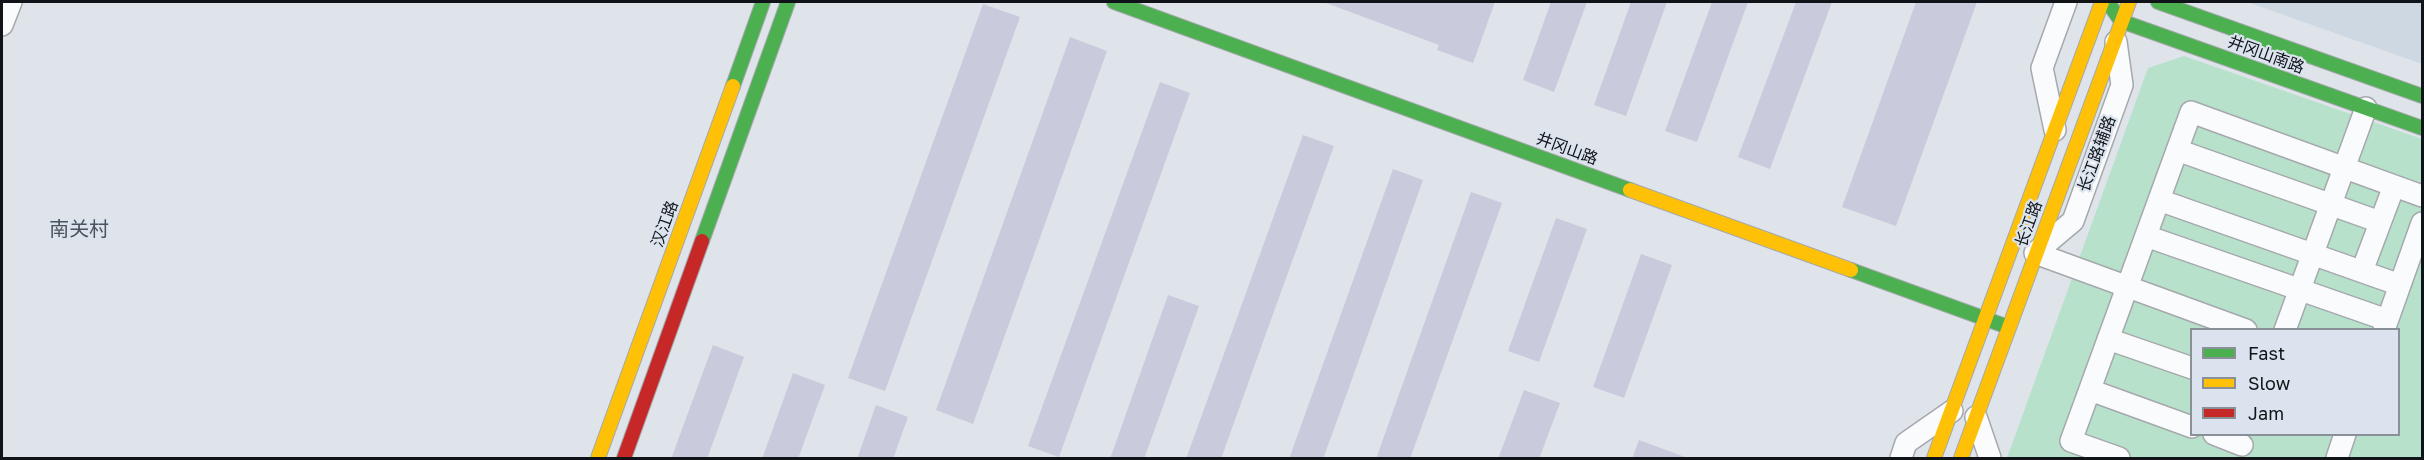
<!DOCTYPE html>
<html>
<head>
<meta charset="utf-8">
<style>
  body { margin:0 }
  #map { position:relative; width:2424px; height:460px; overflow:hidden; background:#dfe4ea; font-family:"Golos Text",sans-serif }
  canvas { display:block }
  .frame { position:absolute; inset:0; border:3px solid #101317; pointer-events:none }
  .legend { position:absolute; left:2190px; top:328px; width:210px; height:108px; box-sizing:border-box; background:#dbe4ee; border:2px solid #8a9098; margin:0; padding:8px 10px; list-style:none; font-size:18px; color:#101317 }
  .legend li { display:flex; align-items:center; gap:12px; height:30px }
  .legend b { width:30px; border:2px solid #8a9098 }
</style>
</head>
<body>
<div id="map">
<canvas width="2424" height="460"></canvas>
<div class="frame"></div>
<ul class="legend">
<li><b style="height:8px;background:#4caf50"></b>Fast</li>
<li><b style="height:8px;background:#ffc107"></b>Slow</li>
<li><b style="height:8px;background:#c62828"></b>Jam</li>
</ul>
</div>
<script>
const ctx = document.querySelector('canvas').getContext('2d');
ctx.lineJoin = 'round';
function fillPath(path, color) {
  ctx.fillStyle = color;
  ctx.fill(path, 'evenodd');
}
function shape(rows) {
  const path = new Path2D();
  for (const r of rows) {
    path.moveTo(r[0], r[1]);
    for (let i = 2; i < r.length; i += 2) path.lineTo(r[i], r[i + 1]);
  }
  return path;
}
function strokePath(path, color, width, dash) {
  ctx.strokeStyle = color;
  ctx.lineWidth = width;
  ctx.lineCap = dash ? 'butt' : 'round';
  ctx.setLineDash(dash || []);
  ctx.stroke(path);
}
function drawText(font, color, halo, rows, align = 'center') {
  ctx.font = font + ' "Golos Text","Noto Sans SC",sans-serif';
  ctx.lineWidth = 4.5;
  ctx.setLineDash([]);
  ctx.textBaseline = 'middle';
  ctx.strokeStyle = halo;
  ctx.fillStyle = color;
  for (const [text, x, y, turn = 0] of rows) {
    ctx.save();
    ctx.translate(x, y);
    ctx.rotate((+turn || 0) * Math.PI / 180);
    ctx.textAlign = isNaN(turn) ? turn : align;
    if (halo) ctx.strokeText(text, 0, 0);
    ctx.fillText(text, 0, 0);
    ctx.restore();
  }
}
const built = shape([
  [2247,2,2422,2,2422,64]
]);
const green = shape([
  [2184,56,2422,139,2422,458,2007,458,2148,68],
  [2192,330,2398,330,2398,434,2192,434]
]);
const building = shape([
  [1326,2,1495,2,1473,63,1437,50,1439,45,1326,3],
  [1551,2,1587,2,1554,92,1523,80],
  [1631,2,1667,2,1626,116,1594,105],
  [1712,2,1748,2,1697,142,1665,131],
  [1796,2,1832,2,1770,169,1738,157],
  [1916,2,1977,2,1896,226,1842,207],
  [983,4,1020,17,885,391,848,378],
  [1070,37,1107,51,973,424,936,410],
  [1160,82,1190,93,1059,457,1028,446],
  [1303,135,1334,146,1264,339,1221,459,1186,459],
  [1393,169,1423,180,1351,382,1323,459,1289,459],
  [1471,192,1502,203,1410,459,1376,459],
  [1556,218,1587,229,1539,362,1508,351],
  [1641,254,1672,265,1624,398,1593,387],
  [1168,295,1199,306,1144,459,1110,459],
  [713,345,744,357,707,459,671,459],
  [793,373,825,385,798,459,762,459],
  [1524,390,1560,403,1539,459,1498,459],
  [876,405,908,417,893,459,857,459],
  [1639,440,1685,457,1685,459,1632,459]
]);
const street = shape([
  [2,25,11,2],
  [2116,42,2122,85,2073,221,2035,253,2246,330],
  [2055,130,2042,68,2066,2],
  [2177,150,2380,222],
  [2159,200,2400,285],
  [2146,236,2387,320],
  [2362,271,2394,186],
  [2285,330,2366,108],
  [2384,330,2422,223],
  [2108,339,2192,368],
  [2090,390,2192,427],
  [1976,417,1990,458],
  [2214,434,2242,445],
  [1901,458,1906,443,1952,411],
  [2119,458,2071,441,2191,112,2422,196],
  [2337,458,2345,434]
]);
const fast = shape([
  [1114,2,1630,190],
  [2158,2,2422,96],
  [2109,4,2121,21,2422,128],
  [733,86,763,2],
  [702,241,788,2],
  [1851,270,2008,327]
]);
const slow = shape([
  [1630,190,1851,270],
  [598,458,733,86],
  [1934,458,2102,2],
  [1961,458,2129,2]
]);
const jam = shape([
  [624,458,702,241]
]);
const streetNames = [
  ["井冈山南路",2266,55,20],
  ["井冈山路",1567,149,20],
  ["长江路辅路",2097,154,-70],
  ["汉江路",665,224,-70],
  ["长江路",2029,224,-70]
];
const quarterNames = [
  ["南关村",79,230]
];
fillPath(built, '#cdd8e3');
fillPath(green, '#b7e1ca');
fillPath(building, '#c9cadb');
strokePath(street, '#a5a8ac', 24);
strokePath(fast, '#a5a8ac', 16);
strokePath(slow, '#a5a8ac', 16);
strokePath(jam, '#a5a8ac', 16);
strokePath(street, '#fafbfc', 21);
strokePath(fast, '#4caf50', 14);
strokePath(slow, '#ffc107', 14);
strokePath(jam, '#c62828', 14);
drawText('16px', '#101317', '#dbe4ee', streetNames);
drawText('20px', '#4b535b', '#dbe4ee', quarterNames);
</script>
</body>
</html>
